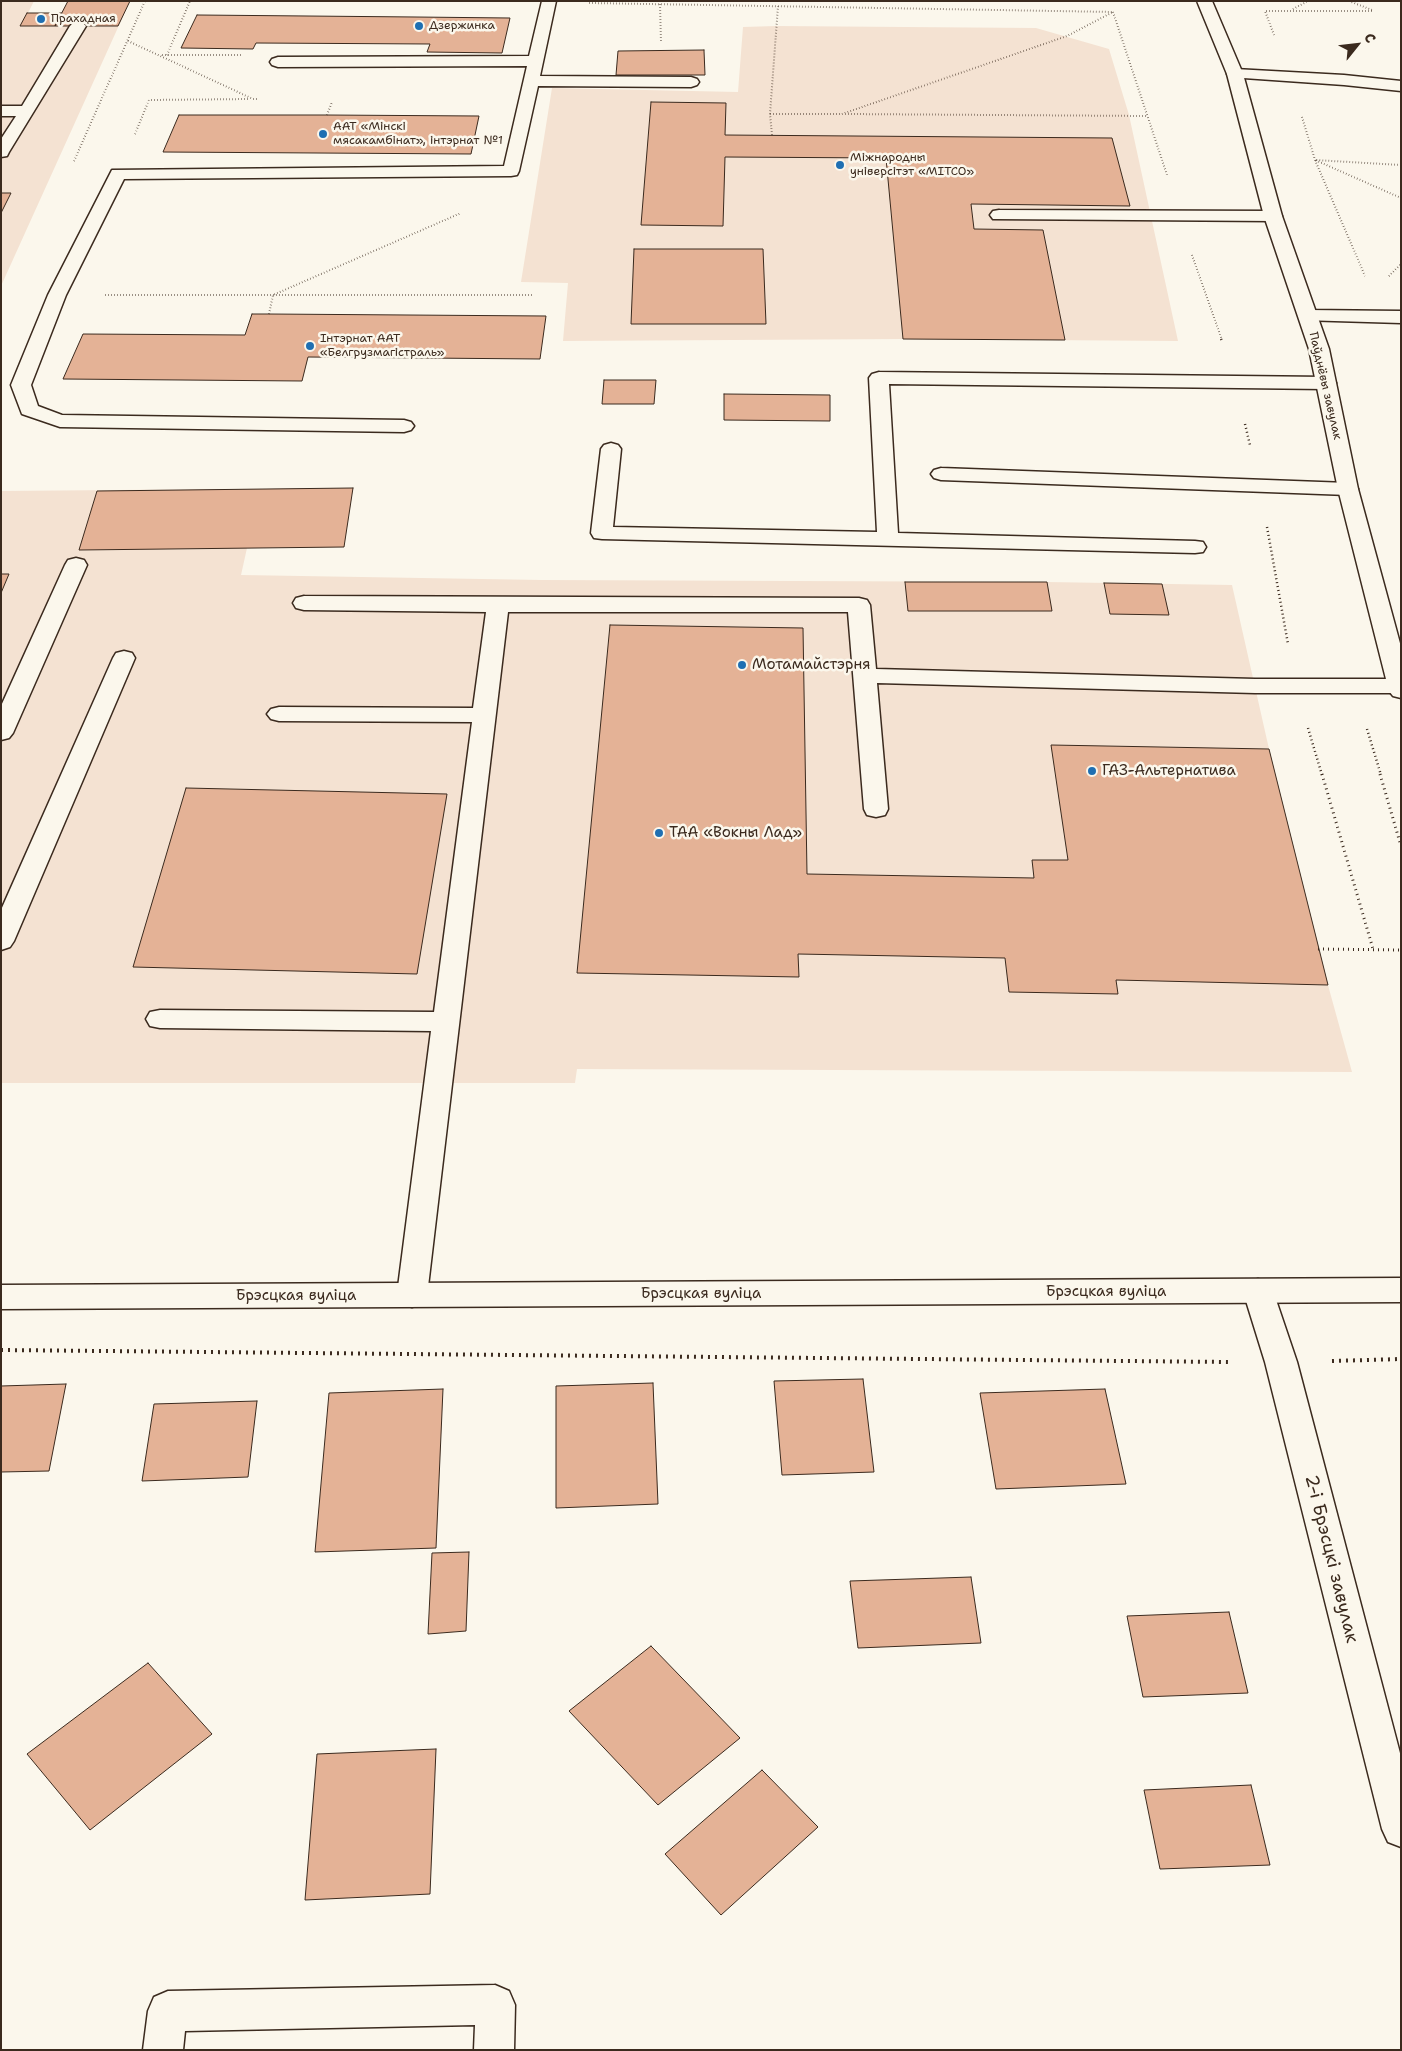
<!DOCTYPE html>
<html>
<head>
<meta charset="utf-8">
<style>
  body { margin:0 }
  #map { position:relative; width:1402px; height:2051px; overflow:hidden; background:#fbf7ec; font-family:"Shantell Sans",sans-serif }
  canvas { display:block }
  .frame { position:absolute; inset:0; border:2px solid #3b2a1e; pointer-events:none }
  .north { position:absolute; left:1332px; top:20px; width:50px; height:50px; -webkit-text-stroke:4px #fbf7ec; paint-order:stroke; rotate:61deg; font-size:14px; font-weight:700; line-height:20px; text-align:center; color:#3b2a1e }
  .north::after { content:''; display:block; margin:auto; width:18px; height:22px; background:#3b2a1e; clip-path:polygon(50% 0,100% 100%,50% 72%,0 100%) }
</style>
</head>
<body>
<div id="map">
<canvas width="1402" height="2051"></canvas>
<div class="frame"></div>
<div class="north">С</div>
</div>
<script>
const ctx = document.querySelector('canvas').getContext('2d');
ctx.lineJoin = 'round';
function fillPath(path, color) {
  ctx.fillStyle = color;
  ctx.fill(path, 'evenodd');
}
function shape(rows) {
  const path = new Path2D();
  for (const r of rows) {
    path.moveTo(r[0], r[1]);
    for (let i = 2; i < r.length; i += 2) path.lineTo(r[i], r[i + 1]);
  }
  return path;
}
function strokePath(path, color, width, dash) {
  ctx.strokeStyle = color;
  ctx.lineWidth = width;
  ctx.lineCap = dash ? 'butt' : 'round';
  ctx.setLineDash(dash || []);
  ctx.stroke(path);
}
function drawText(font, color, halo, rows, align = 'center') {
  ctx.font = font + ' "Shantell Sans",sans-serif';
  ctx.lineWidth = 5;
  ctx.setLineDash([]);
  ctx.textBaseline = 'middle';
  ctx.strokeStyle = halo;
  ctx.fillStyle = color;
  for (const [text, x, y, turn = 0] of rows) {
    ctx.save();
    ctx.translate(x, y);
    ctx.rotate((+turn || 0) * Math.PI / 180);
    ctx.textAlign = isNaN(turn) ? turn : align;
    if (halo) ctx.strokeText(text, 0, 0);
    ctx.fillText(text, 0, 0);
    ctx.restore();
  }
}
const built = shape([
  [1,1,34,1,28,13,61,13,68,1,130,1,1,286],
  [776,26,1036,28,1109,49,1129,115,1178,341,903,339,563,341,568,283,521,282,552,88,738,92,743,27],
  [353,488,344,547,247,548,241,575,542,580,1047,582,1232,585,1269,749,1318,949,1352,1072,577,1069,575,1083,1,1083,1,491]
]);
const building = shape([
  [68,1,130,1,118,26,55,26,68,1],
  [27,13,62,13,55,26,20,26,27,13],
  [197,15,416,17,510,18,502,53,427,52,430,44,256,43,253,49,181,48,197,15],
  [704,50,705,75,616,75,618,51,704,50],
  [651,102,726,103,725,135,1112,138,1130,206,971,204,974,229,1043,230,1065,340,903,339,886,158,725,157,723,226,641,225,651,102],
  [179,115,327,115,479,116,471,154,163,152,179,115],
  [1,193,11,193,1,213,1,193],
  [634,249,763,249,766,324,631,324,634,249],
  [252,314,269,314,546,316,540,359,308,357,302,381,63,379,83,334,245,335,252,314],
  [604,380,656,380,654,404,602,404,604,380],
  [724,394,830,395,830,421,724,420,724,394],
  [353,488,344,547,79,550,97,491,353,488],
  [1,574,9,574,1,593,1,574],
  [905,582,1047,582,1052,611,908,611,905,582],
  [1104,583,1162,584,1169,615,1110,614,1104,583],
  [610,625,803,628,807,874,1034,878,1032,860,1068,860,1051,745,1269,749,1328,985,1116,980,1118,994,1009,992,1005,958,798,954,799,977,577,973,610,625],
  [186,788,447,794,417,974,133,967,186,788],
  [863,1379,874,1472,782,1475,774,1381,863,1379],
  [653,1383,658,1504,556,1508,556,1386,653,1383],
  [66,1384,49,1471,1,1472,1,1386,66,1384],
  [443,1389,436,1548,315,1552,329,1393,443,1389],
  [1105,1389,1126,1484,996,1489,980,1393,1105,1389],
  [257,1401,248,1477,142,1481,154,1404,257,1401],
  [469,1552,466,1631,428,1634,432,1553,469,1552],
  [971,1577,981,1643,858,1648,850,1581,971,1577],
  [1229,1612,1248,1693,1143,1697,1127,1616,1229,1612],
  [651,1646,740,1738,658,1805,569,1711,651,1646],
  [148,1663,212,1734,90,1830,27,1754,148,1663],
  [436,1749,430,1894,305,1900,317,1754,436,1749],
  [762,1770,818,1827,721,1915,665,1854,762,1770],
  [1251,1785,1270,1865,1160,1869,1144,1790,1251,1785]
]);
const pathFar3 = shape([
  [1349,1,1372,10],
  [589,3,1113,12],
  [660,4,661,42],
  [1293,9,1308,1],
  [1113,12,1167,175],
  [1274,35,1265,11,1374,11],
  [128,41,253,99,259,99],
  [162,55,241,55],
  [167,55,190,1],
  [770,114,842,114,1067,36,1113,12],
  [845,114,1146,116],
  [327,115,332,102],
  [1302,117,1315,160,1365,276],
  [135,134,149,100,250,99],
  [772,135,770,114,778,6],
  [74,161,145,1],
  [1401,165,1315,160,1401,198],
  [1192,255,1222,340],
  [1389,276,1401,264],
  [105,295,532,295],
  [269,314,273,295,461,213]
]);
const pathFar2 = shape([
  [1221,339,1222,341],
  [1245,424,1250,445],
  [1267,527,1288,644],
  [1308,728,1322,775],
  [1367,729,1381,775]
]);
const pathFar1 = shape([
  [1322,774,1373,949],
  [1380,774,1401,846],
  [1318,949,1401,950]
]);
const path = shape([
  [1,1350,1228,1362],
  [1332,1361,1401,1359]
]);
const service = shape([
  [542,1,556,1,540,76,691,77,697,79,699,82,697,85,691,87,538,86,519,171,517,175,511,176,124,179,66,295,31,385,38,406,62,415,404,420,411,422,414,426,411,430,404,432,60,427,22,414,11,385,48,295,112,170,504,166,527,66,278,67,272,65,270,62,272,59,278,57,529,56,542,1],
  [78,21,83,23,86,26,9,152,7,156,1,157,1,139,16,116,1,116,1,106,22,106,70,26,73,23,78,21],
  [1235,69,1344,75,1401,81,1401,91,1344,85,1229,77,1227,74,1229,71,1235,69],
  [999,210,1273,211,1279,212,1282,216,1279,220,1273,221,993,219,990,215,993,211,999,210],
  [1308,310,1401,311,1401,323,1301,320,1299,316,1301,312,1308,310],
  [879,372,1326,377,1333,379,1336,383,1333,387,1326,389,889,384,898,533,1195,541,1203,542,1206,547,1203,552,1195,553,602,539,594,538,591,533,601,449,604,445,611,443,618,445,621,449,613,527,877,532,869,378,872,374,879,372],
  [941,468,1348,483,1355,485,1358,489,1355,493,1348,495,941,480,934,478,931,474,934,470,941,468],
  [76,558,84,560,87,565,13,733,9,738,1,740,1,706,65,565,68,560,76,558],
  [304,596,859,598,867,600,870,605,876,669,1255,679,1401,679,1401,693,1255,693,877,683,888,809,885,815,876,817,867,815,864,809,848,612,508,612,427,1295,423,1303,412,1307,401,1303,397,1295,431,1031,160,1028,150,1026,146,1019,150,1012,160,1010,434,1012,472,722,279,721,271,719,267,714,271,709,279,707,473,708,486,612,304,610,296,608,293,603,296,598,304,596],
  [124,651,132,653,135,658,14,941,10,947,1,950,1,910,113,658,116,653,124,651],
  [495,1985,509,1991,515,2005,514,2050,474,2050,475,2025,185,2031,183,2050,143,2050,148,2011,154,1997,168,1991,495,1985]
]);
const minor = shape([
  [1197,1,1212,1,1243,74,1282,216,1329,349,1358,489,1401,647,1401,698,1393,696,1389,691,1338,489,1309,349,1264,216,1227,74,1197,1],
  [1258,1279,1269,1283,1273,1291,1297,1362,1401,1757,1401,1847,1388,1842,1382,1829,1265,1362,1243,1291,1247,1283,1258,1279]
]);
const tertiary = shape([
  [1401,1278,1401,1302,1,1309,1,1285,1401,1278]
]);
const markers = [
  [41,19,5,"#1f6fb2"],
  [419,26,5,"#1f6fb2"],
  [323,134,5,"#1f6fb2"],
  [840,165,5,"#1f6fb2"],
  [310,346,5,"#1f6fb2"],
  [742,665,5,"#1f6fb2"],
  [1092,771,5,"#1f6fb2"],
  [659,833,5,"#1f6fb2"]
];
const farPoinames = [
  ["Прахадная",51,19],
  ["Дзержинка",429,26],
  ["ААТ «Мінскі",333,127],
  ["мясакамбінат», інтэрнат №1",333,141],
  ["Міжнародны",850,158],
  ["універсітэт «МІТСО»",850,172],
  ["Інтэрнат ААТ",320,339],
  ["«Белгрузмагістраль»",320,353]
];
const farStreetnames = [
  ["Паўднёвы завулак",1325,386,77]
];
const poiNames = [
  ["Мотамайстэрня",752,665],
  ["ГАЗ-Альтернатива",1102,771],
  ["ТАА «Вокны Лад»",669,833]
];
const streetNames = [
  ["Брэсцкая вуліца",1106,1292],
  ["Брэсцкая вуліца",701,1294],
  ["Брэсцкая вуліца",296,1296]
];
const nearStreetnames = [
  ["2-і Брэсцкі завулак",1331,1559,76]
];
fillPath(built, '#f4e2d2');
fillPath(building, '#e4b296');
strokePath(building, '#3b2a1e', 1);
strokePath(service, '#3b2a1e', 3);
strokePath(minor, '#3b2a1e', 3);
strokePath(tertiary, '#3b2a1e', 3);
strokePath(pathFar3, '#3b2a1e', 2, [0.5, 2.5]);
strokePath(pathFar2, '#3b2a1e', 2.5, [1, 3]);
strokePath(pathFar1, '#3b2a1e', 3, [1, 4]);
strokePath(path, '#3b2a1e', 4, [2, 5]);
fillPath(service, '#fbf7ec');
fillPath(minor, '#fbf7ec');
fillPath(tertiary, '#fbf7ec');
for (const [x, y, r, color] of markers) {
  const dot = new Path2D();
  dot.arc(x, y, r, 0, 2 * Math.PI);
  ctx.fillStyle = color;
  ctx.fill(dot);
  strokePath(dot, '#fbf7ec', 2);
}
drawText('12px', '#3b2a1e', '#fbf7ec', farPoinames, 'left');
drawText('12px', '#3b2a1e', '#fbf7ec', farStreetnames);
drawText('15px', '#3b2a1e', '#fbf7ec', poiNames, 'left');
drawText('15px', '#3b2a1e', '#fbf7ec', streetNames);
drawText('18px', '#3b2a1e', '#fbf7ec', nearStreetnames);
</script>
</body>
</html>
